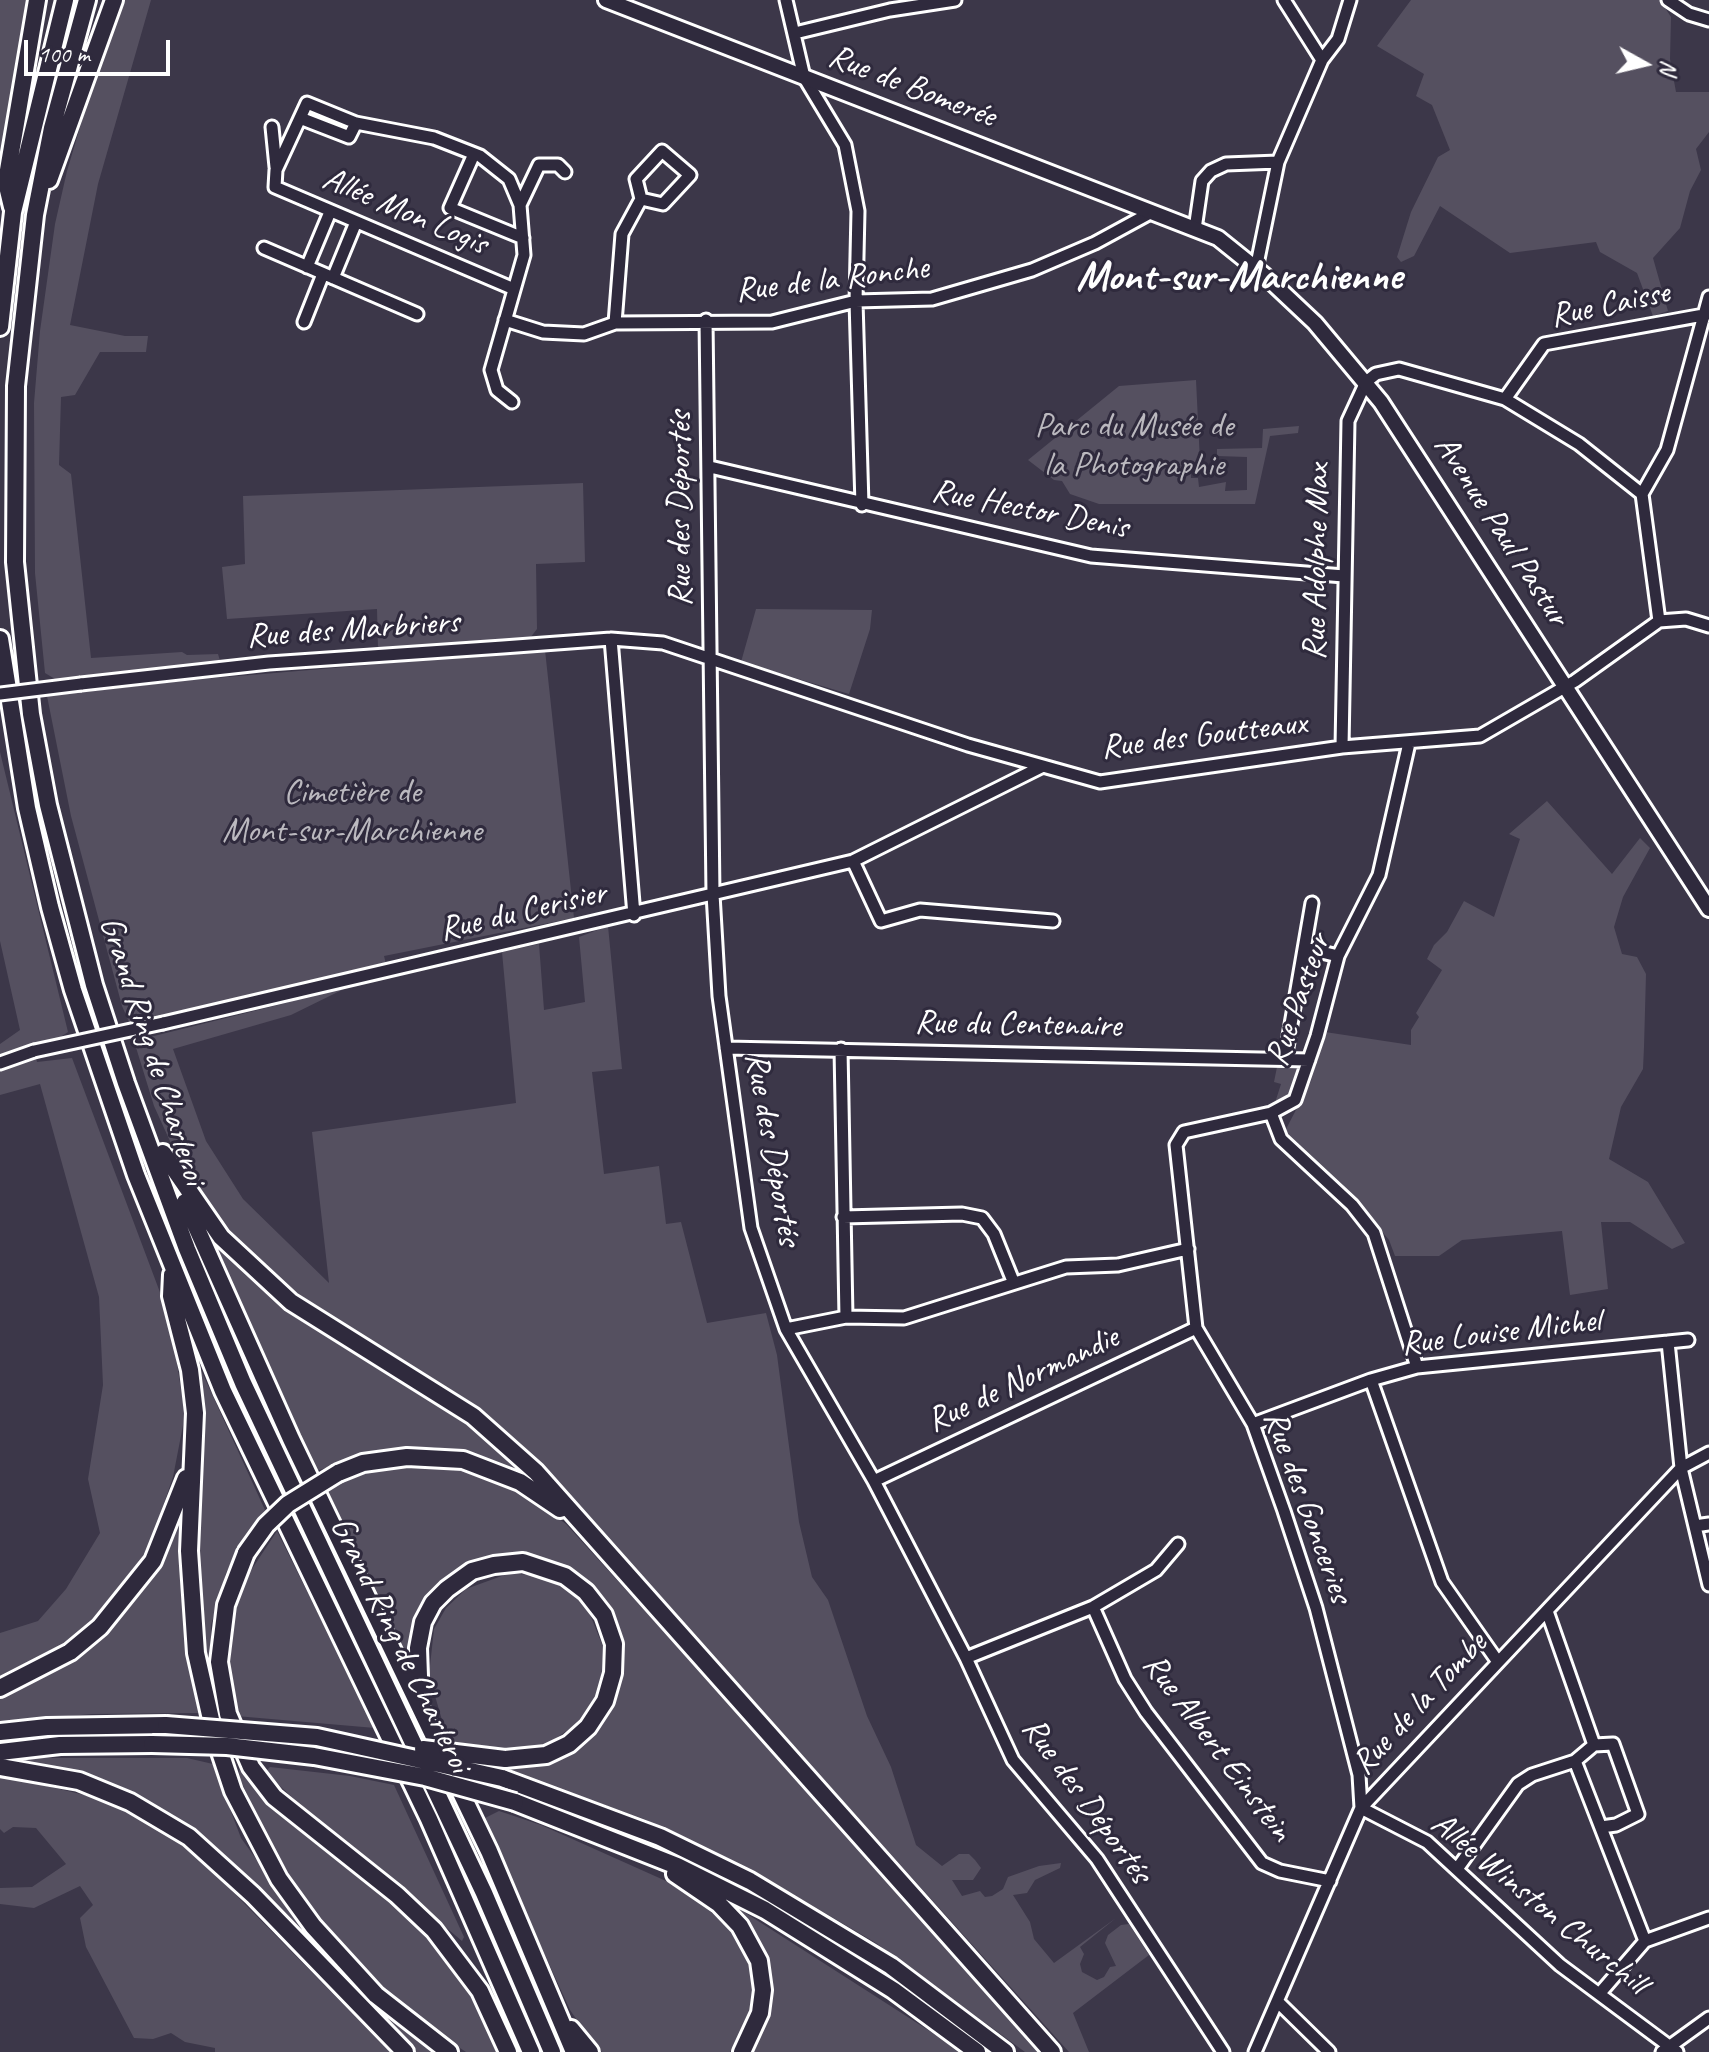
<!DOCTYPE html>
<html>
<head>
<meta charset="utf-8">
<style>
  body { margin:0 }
  #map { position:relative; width:1709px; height:2052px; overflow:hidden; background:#3c3749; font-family:Caveat,sans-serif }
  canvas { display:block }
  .north { position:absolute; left:1605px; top:24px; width:80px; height:80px; -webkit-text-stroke:6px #2f2a3d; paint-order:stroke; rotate:98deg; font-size:22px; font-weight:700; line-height:32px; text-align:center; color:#fff }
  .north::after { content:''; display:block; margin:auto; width:28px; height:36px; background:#fff; clip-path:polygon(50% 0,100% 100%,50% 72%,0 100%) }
  .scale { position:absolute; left:24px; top:40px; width:146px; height:36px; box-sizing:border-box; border:4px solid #fff; border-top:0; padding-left:10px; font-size:24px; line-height:28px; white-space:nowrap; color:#fff; -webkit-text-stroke:6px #2f2a3d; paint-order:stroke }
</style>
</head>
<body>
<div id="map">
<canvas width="1709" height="2052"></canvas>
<div class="north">N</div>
<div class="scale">100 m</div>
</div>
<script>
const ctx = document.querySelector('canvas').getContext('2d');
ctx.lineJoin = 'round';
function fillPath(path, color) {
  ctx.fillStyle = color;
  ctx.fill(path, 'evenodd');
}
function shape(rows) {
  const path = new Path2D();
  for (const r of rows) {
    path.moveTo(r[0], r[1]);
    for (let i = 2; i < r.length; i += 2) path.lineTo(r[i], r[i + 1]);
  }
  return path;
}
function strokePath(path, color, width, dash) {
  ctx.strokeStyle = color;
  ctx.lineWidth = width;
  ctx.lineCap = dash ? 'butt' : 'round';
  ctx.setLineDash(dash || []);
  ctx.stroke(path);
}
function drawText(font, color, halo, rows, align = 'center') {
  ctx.font = font + ' Caveat,sans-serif';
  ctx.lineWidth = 6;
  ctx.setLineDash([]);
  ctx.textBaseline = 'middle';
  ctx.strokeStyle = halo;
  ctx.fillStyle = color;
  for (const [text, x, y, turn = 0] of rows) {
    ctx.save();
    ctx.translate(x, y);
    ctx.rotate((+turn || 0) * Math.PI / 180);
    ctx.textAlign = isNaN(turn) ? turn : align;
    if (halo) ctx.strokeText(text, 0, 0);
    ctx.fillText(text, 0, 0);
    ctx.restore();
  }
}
const green = shape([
  [0,0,28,0,0,161],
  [125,0,151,0,98,184,70,325,125,336,148,336,146,352,100,352,75,395,61,397,59,465,71,474,91,658,182,652,187,655,218,654,221,664,55,679,45,673,35,573,34,403,40,331,55,224,67,171,97,70],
  [1411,0,1660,0,1671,17,1670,59,1676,92,1709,92,1709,132,1696,149,1701,170,1690,191,1680,228,1653,258,1668,311,1653,316,1637,273,1600,252,1596,242,1510,253,1440,206,1414,256,1401,262,1397,257,1411,212,1438,157,1450,150,1432,105,1416,96,1424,74,1377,46],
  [1196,380,1200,462,1191,462,1191,478,1198,478,1199,487,1226,482,1225,491,1247,490,1247,457,1217,456,1217,449,1262,448,1263,429,1299,426,1298,433,1270,436,1255,504,1099,504,1070,494,1062,481,1054,480,1028,460,1119,386],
  [583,483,585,562,536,564,537,629,530,638,378,649,377,609,227,619,222,567,245,564,243,496],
  [756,609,872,610,870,629,849,694,741,662],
  [545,650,574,918,384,956,386,964,130,1024,122,1006,71,816,47,696,192,680],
  [0,752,68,1032,56,1040,33,1045,37,1062,72,1058,170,1319,185,1415,173,1477,150,1544,116,1599,73,1642,0,1678,0,1633,38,1621,66,1589,100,1533,88,1479,103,1385,99,1297,40,1084,0,1095,0,1044,20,1030,0,941],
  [1547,801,1612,874,1640,838,1650,848,1623,897,1614,927,1622,954,1637,957,1646,974,1644,1047,1643,1069,1621,1107,1609,1159,1648,1182,1685,1243,1672,1249,1630,1222,1601,1222,1608,1289,1570,1295,1562,1231,1462,1240,1439,1256,1395,1256,1389,1240,1341,1183,1285,1131,1311,1081,1325,1032,1411,1045,1411,1030,1419,1017,1416,1013,1442,970,1427,959,1434,945,1447,932,1464,901,1494,917,1520,839,1509,834],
  [608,926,622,1069,592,1072,604,1174,659,1166,666,1224,681,1222,707,1323,766,1313,777,1355,799,1522,812,1577,828,1600,867,1716,891,1767,916,1845,942,1866,959,1854,969,1854,975,1860,981,1868,973,1880,952,1880,962,1896,980,1891,985,1897,992,1896,1003,1889,1008,1877,1039,1866,1061,1863,1060,1868,1035,1880,1027,1893,1013,1895,1030,1922,1034,1939,1054,1963,1116,1918,1080,1947,1084,1954,1080,1964,1082,1972,1097,1980,1104,1977,1110,1967,1116,1966,1105,1943,1108,1935,1121,1925,1129,1924,1149,1955,1073,2013,1089,2052,1069,2052,521,1444,469,1401,310,1303,252,1256,198,1193,174,1150,154,1106,134,1041,286,1003,328,988,348,987,291,1015,173,1049,206,1141,243,1199,329,1283,312,1132,516,1103,502,952,539,944,544,1010,585,1002,579,937],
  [1278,1062,1303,1064,1287,1101,1274,1106,1281,1084,1274,1082],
  [211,1235,259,1285,294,1313,470,1422,535,1479,477,1455,434,1447,377,1452,316,1471],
  [195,1357,265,1510,245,1535,226,1573,211,1625,211,1676,221,1714,214,1714,200,1617,197,1565,203,1424],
  [402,1463,452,1464,518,1489,566,1524,1046,2052,1025,2052,876,1943,772,1882,644,1819,506,1770,507,1765,584,1741,620,1650,564,1568,524,1555,503,1555,476,1562,440,1586,413,1647,405,1655,327,1489,353,1476],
  [183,1514,183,1617,199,1713,92,1714,0,1722,0,1697,59,1668,93,1644,124,1613,146,1586],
  [277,1531,375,1728,236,1716,229,1680,234,1610,246,1578],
  [510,1573,547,1577,576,1595,587,1607,604,1649,600,1688,581,1721,546,1745,505,1749,448,1741,429,1675,434,1629,446,1608,466,1589],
  [7,1758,187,1758,213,1764,241,1838,311,1936,360,1991,435,2052,412,2052,218,1853,173,1817,105,1782,7,1762],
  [270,1767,350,1776,394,1785,464,1937,462,1941,297,1802,265,1772],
  [239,1769,293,1826,404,1912,443,1951,475,1999,499,2052,466,2052,406,2012,333,1939,290,1884,240,1779],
  [0,1775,110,1801,187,1845,390,2052,215,2052,215,2048,185,2042,171,2033,153,2039,134,2038,86,1947,80,1918,93,1905,80,1886,34,1908,0,1904,0,1888,32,1887,66,1864,36,1828,13,1827,4,1833,0,1829],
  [499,1811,541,1825,675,1885,727,1924,746,1952,755,1991,751,2016,730,2052,602,2052,592,2042,570,2010,483,1819],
  [730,1903,942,2039,958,2052,749,2052,762,2028,769,1993,729,1906]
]);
const minor = shape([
  [786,0,804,77,845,145,858,211,856,301,862,505],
  [1284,0,1322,60],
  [1668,0,1689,14,1709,20],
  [795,33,890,10,955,0],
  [300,118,349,137,356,123],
  [272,127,276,167],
  [474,154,450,208,523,238],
  [520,205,539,165,558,165,565,172],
  [1195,229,1202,181,1211,171,1226,164,1278,162],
  [264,248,417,314],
  [307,267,330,212],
  [1256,269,1278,162,1322,60,1338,39,1350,0],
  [333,278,356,222],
  [505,320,543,332,584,334,615,323,772,322,856,301,932,299,1032,270,1095,243,1152,212],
  [706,320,713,894,719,996,751,1228,786,1329,874,1481,966,1658,1013,1760,1097,1859,1223,2052],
  [304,322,323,274],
  [615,323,622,234,641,199,636,179,662,151,690,175,663,204,641,199],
  [1505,399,1544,344,1709,314],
  [512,402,497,390,491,370,524,255,520,205,509,179,480,156,434,138,356,123,307,103,276,170,275,187,514,289],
  [710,467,1091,556,1344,576],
  [1642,494,1667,450,1709,297],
  [1659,621,1686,619,1709,626],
  [611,639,634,915],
  [81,684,269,663,503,647,611,639,663,643,968,745,1100,782,1342,747,1480,736,1575,681,1659,621],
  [1342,747,1348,421,1366,382,1376,374,1399,369,1505,399,1579,444,1642,494,1659,621],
  [853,861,881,921,920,910,1053,921],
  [1305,948,1338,956],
  [163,1023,853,861,1041,767],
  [726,1048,1309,1060],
  [841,1049,846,1317],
  [1285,1059,1312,903],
  [0,1063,34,1051],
  [1271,1113,1281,1139,1352,1205,1374,1233,1417,1367],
  [843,1217,962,1214,982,1218,994,1234,1013,1281],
  [786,1329,846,1317,904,1318,1066,1267,1118,1265,1188,1249],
  [1668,1342,1688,1340],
  [1371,1380,1442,1582,1498,1662],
  [1253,1424,1371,1380,1417,1367,1668,1342,1681,1468,1709,1585],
  [874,1481,1196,1328],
  [1695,1526,1709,1524],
  [1093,1607,1125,1679,1146,1712,1262,1863,1280,1871,1330,1881],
  [1547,1611,1594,1745],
  [966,1658,1093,1607,1156,1570,1178,1544],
  [1594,1745,1613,1744,1638,1814,1616,1825,1601,1827],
  [1575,1761,1645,1941],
  [1361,1808,1359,1775,1316,1608,1284,1511,1253,1424,1196,1328,1176,1145,1184,1132,1271,1113,1295,1100,1317,1036,1338,956,1379,875,1409,743],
  [1361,1808,1427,1842,1560,1965,1677,2052],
  [1457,1869,1518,1784,1532,1775,1575,1761,1594,1745],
  [1600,1993,1645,1941,1709,1918],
  [1279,2003,1329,2052],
  [1255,2052,1361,1808,1681,1468,1709,1453],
  [1662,2052,1709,2018]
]);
const major = shape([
  [606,0,1218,238,1264,275,1315,323,1381,402,1709,909]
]);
const highway = shape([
  [87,0,52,128,35,215,16,386,15,562,31,714,48,805,94,985,126,1083,187,1249,243,1383,484,1893,552,2052],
  [49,180,114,0],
  [12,207,6,182,37,0],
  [0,327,13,212,65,0],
  [0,639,27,808,50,907,73,990,136,1175,223,1391,429,1819,531,2052],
  [163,1153,221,1237,291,1302,473,1416,536,1472,1052,2052],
  [185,1202,291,1439,489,1851,574,2052],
  [172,1275,171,1296,190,1370,195,1413,189,1551,196,1653,215,1737,233,1791,279,1879,313,1926,376,1995,449,2052],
  [338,1473,363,1463,407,1457,463,1460,520,1482,560,1509],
  [246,1553,226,1605,219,1662,228,1714,251,1767,274,1797,397,1895,434,1930,480,1991,508,2052],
  [0,1688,70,1652,100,1627,153,1561,186,1478],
  [420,1704,418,1648,423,1622,433,1603,447,1589,472,1571,494,1565,523,1562,565,1576,586,1592,604,1615,614,1644,613,1673,605,1701,588,1727,569,1744,546,1755,505,1759],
  [0,1732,47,1727,166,1725],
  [0,1752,60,1745,152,1744],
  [0,1767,79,1781,130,1802,189,1837,253,1895,405,2052],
  [502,1778,660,1837,750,1881,891,1966,1005,2052],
  [515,1802,677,1866,765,1910,893,1990,977,2052],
  [675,1874,719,1904,740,1926,759,1961,763,1990,760,2013,742,2052],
  [571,2029,590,2052]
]);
const minorBridge = shape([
  [0,694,81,684],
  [34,1051,163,1023]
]);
const highwayBridge = shape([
  [246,1553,266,1525,288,1504,338,1473],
  [166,1725,317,1737,502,1778],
  [152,1744,227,1746,314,1756,425,1777,515,1802],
  [423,1749,505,1759]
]);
const streetNames = [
  ["Rue de Bomerée",912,87,21],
  ["Allée Mon Logis",405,212,23],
  ["Rue de la Ronche",832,280,-7],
  ["Rue Caisse",1610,305,-12],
  ["Rue des Déportés",681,509,-90],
  ["Rue Hector Denis",1030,510,11],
  ["Avenue Paul Pastur",1501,531,57],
  ["Rue Adolphe Max",1317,562,-89],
  ["Rue des Marbriers",353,630,-4],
  ["Rue des Goutteaux",1204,736,-7],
  ["Rue du Cerisier",523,912,-13],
  ["Rue Pasteur",1299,1000,-71],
  ["Rue du Centenaire",1018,1025,1],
  ["Grand Ring de Charleroi",152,1051,72],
  ["Rue des Déportés",772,1149,80],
  ["Rue Louise Michel",1501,1333,-7],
  ["Rue de Normandie",1023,1380,-25],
  ["Rue des Gonceries",1307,1507,70],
  ["Grand Ring de Charleroi",400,1645,64],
  ["Rue de la Tombe",1420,1704,-47],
  ["Rue Albert Einstein",1217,1748,53],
  ["Rue des Déportés",1086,1801,54],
  ["Allée Winston Churchill",1539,1904,39]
];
const parkNames = [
  ["Parc du Musée de",1134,427],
  ["la Photographie",1134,466],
  ["Cimetière de",352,793],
  ["Mont-sur-Marchienne",352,832]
];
const districtNames = [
  ["Mont-sur-Marchienne",1239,278]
];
fillPath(green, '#555060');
strokePath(minor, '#fff', 17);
strokePath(major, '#fff', 20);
strokePath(highway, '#fff', 22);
strokePath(minor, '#2f2a3d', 11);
strokePath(major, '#2f2a3d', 14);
strokePath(highway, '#2f2a3d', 16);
strokePath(minorBridge, '#fff', 17, []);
strokePath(highwayBridge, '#fff', 22, []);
strokePath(minorBridge, '#2f2a3d', 11);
strokePath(highwayBridge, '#2f2a3d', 16);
drawText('34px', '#fff', '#2f2a3d', streetNames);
drawText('34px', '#bbb9bf', '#2f2a3d', parkNames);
drawText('bold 42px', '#fff', '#2f2a3d', districtNames);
</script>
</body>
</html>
